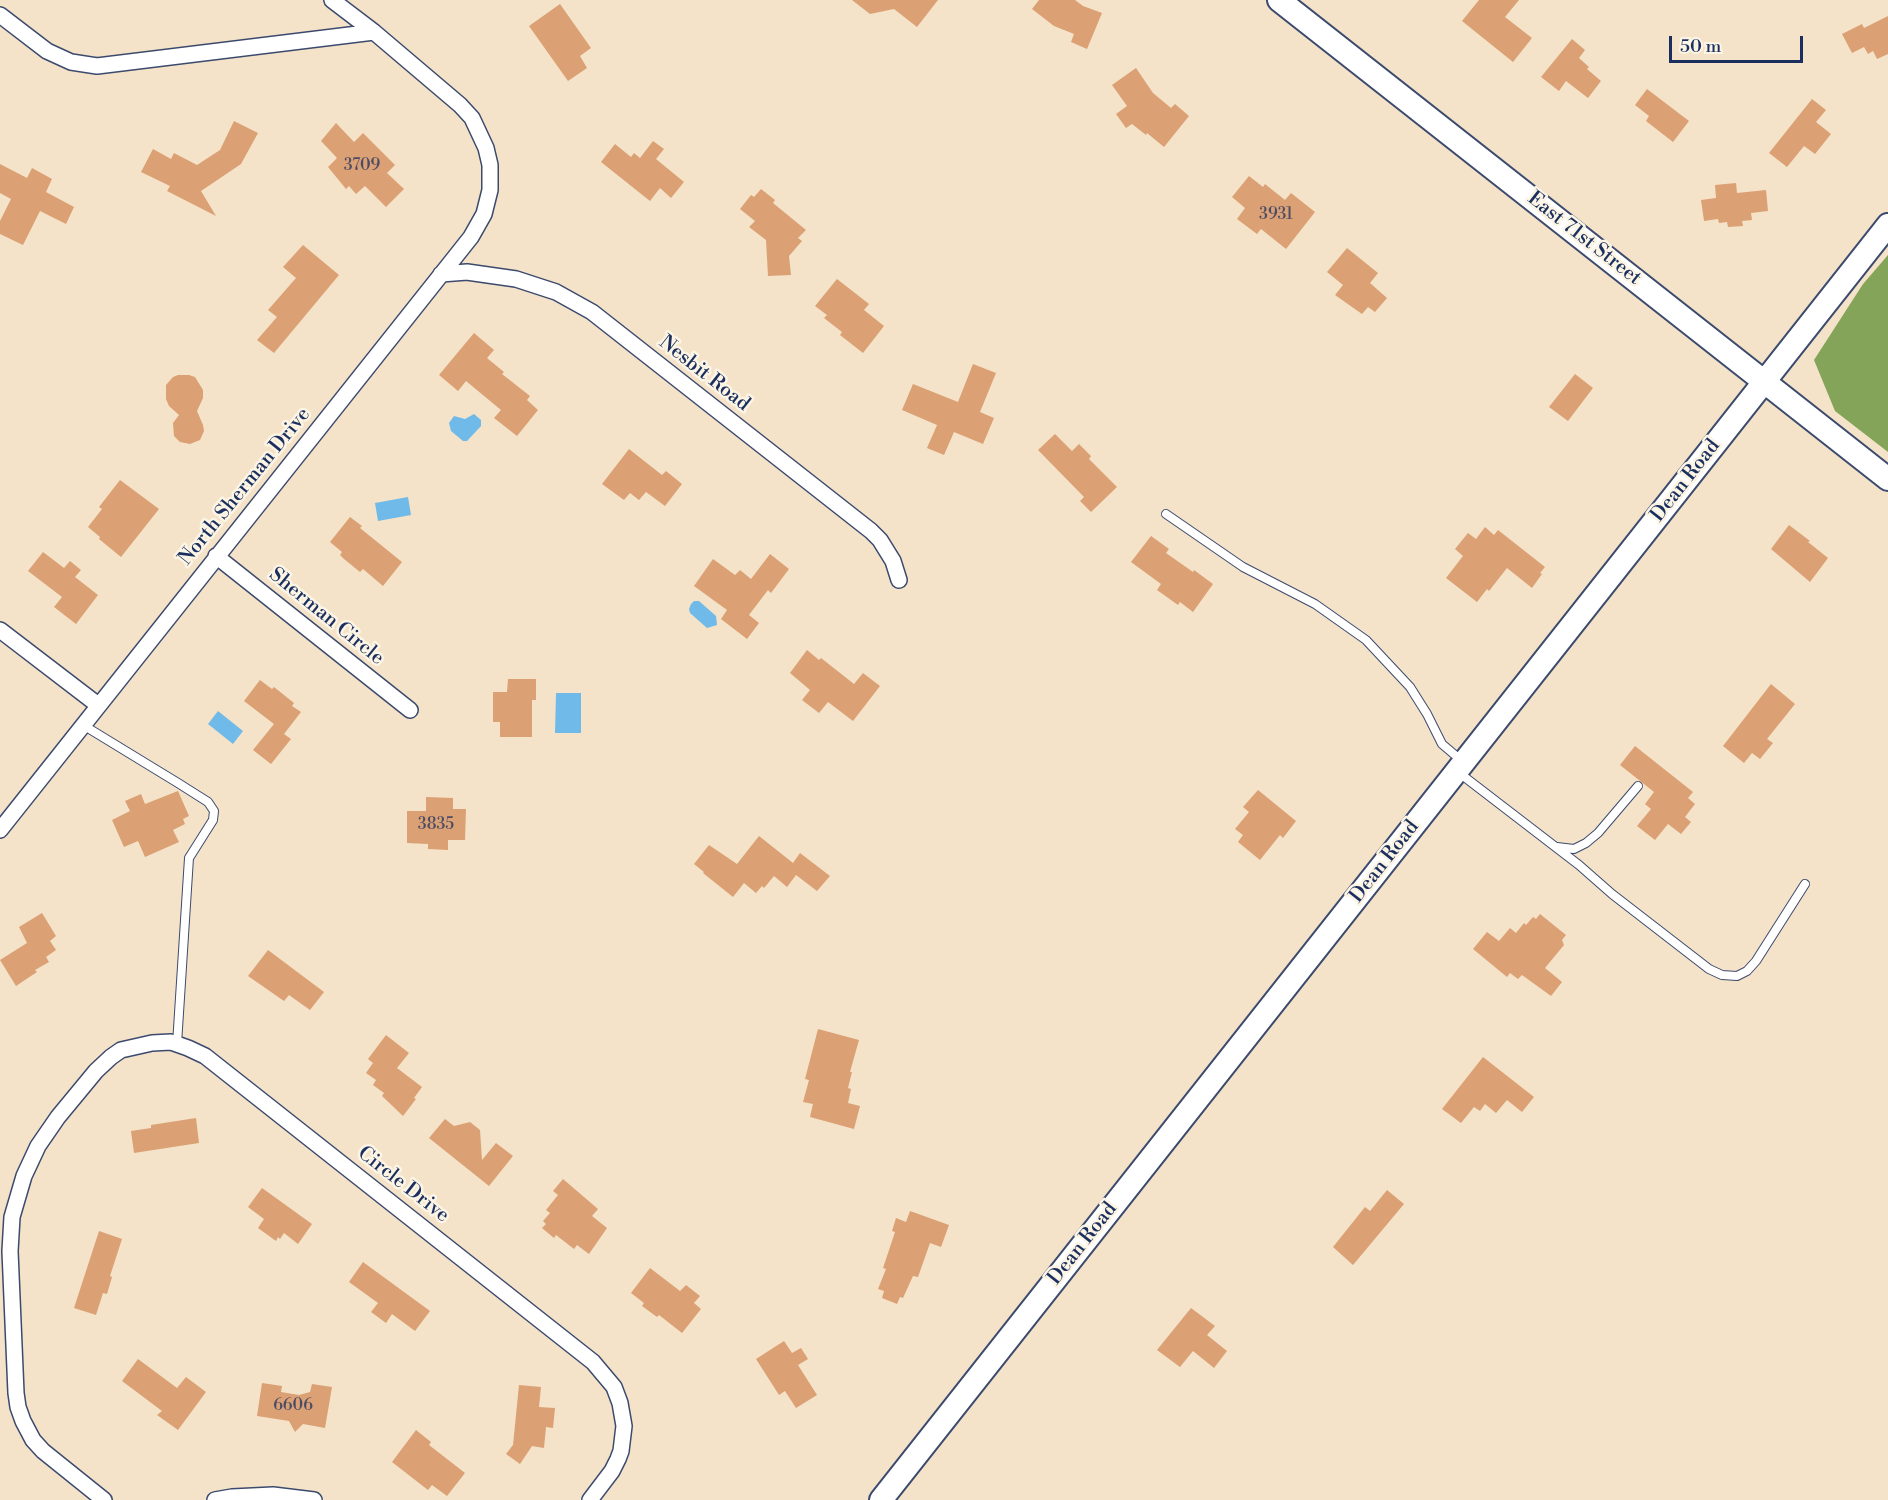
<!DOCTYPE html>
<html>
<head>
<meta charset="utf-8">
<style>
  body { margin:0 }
  #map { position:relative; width:1888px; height:1500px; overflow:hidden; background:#f4e3c8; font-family:"Libre Bodoni",serif }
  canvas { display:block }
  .scale { position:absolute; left:1669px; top:36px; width:134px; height:27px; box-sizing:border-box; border:3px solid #1b2f5e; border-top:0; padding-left:8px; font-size:18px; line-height:21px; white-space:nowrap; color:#1b2f5e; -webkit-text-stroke:4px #fcf5e5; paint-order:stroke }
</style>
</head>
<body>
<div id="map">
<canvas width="1888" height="1500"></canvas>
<div class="scale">50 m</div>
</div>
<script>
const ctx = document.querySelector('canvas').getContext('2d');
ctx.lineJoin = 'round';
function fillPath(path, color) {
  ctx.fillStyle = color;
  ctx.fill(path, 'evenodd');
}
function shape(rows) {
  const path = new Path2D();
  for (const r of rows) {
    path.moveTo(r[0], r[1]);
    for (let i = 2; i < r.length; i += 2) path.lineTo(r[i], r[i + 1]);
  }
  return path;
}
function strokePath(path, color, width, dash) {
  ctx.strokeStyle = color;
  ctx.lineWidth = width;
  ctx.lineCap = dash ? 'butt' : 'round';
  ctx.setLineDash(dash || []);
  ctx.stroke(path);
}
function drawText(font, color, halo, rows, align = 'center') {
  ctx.font = font + ' "Libre Bodoni",serif';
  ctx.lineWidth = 5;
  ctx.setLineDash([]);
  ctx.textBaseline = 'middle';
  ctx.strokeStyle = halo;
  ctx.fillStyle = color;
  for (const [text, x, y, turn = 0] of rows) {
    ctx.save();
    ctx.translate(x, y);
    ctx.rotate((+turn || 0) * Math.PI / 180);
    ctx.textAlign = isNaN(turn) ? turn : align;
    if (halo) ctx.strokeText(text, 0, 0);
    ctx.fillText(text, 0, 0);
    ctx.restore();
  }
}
const forest = shape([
  [1888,255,1888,452,1835,411,1814,360,1863,284]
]);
const water = shape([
  [474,414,481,420,481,426,467,441,463,441,451,431,449,423,454,416,465,419],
  [408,497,411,515,378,521,375,503],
  [694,601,699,601,716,616,717,625,707,628,690,613,689,609,691,604],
  [556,693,581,693,581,733,555,733],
  [218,711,243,731,233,744,208,724]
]);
const building = shape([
  [852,0,938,0,917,27,894,9,870,14],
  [1039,0,1075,0,1083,6,1102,13,1087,49,1071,42,1074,34,1054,26,1032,9],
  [1479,0,1519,0,1505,17,1532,38,1513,62,1462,21],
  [560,4,591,48,580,56,587,68,568,81,529,26],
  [1888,16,1888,54,1877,59,1873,51,1868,54,1864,47,1852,53,1842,34,1862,24,1864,28],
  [1572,39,1585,50,1579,58,1589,67,1587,69,1601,81,1588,98,1566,81,1559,91,1541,77],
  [1136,68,1153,93,1171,108,1175,104,1189,116,1164,147,1147,133,1146,135,1132,124,1126,128,1116,114,1127,106,1112,85],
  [1647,89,1689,121,1673,142,1646,121,1649,116,1635,105],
  [1812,99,1826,110,1816,122,1831,134,1815,154,1804,146,1787,167,1769,153],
  [234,121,258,133,241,164,201,191,216,216,167,191,170,186,141,172,153,149,171,159,174,153,197,165,220,150],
  [336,123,354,142,363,133,395,165,387,173,404,189,386,207,365,186,356,194,349,186,346,189,328,167,337,158,321,141],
  [653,141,664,149,656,159,684,182,671,198,660,188,650,201,601,162,615,144,631,157,634,153,640,158],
  [0,164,27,178,32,168,52,179,46,192,74,207,66,224,40,211,23,245,0,234,0,221,11,199,0,193],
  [1249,176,1263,187,1265,184,1285,200,1291,193,1315,212,1286,249,1261,229,1257,234,1237,219,1245,208,1232,197],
  [1736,183,1737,193,1766,190,1768,211,1751,213,1752,220,1742,221,1743,226,1728,227,1727,222,1719,223,1718,219,1704,221,1701,200,1716,198,1715,185],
  [761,189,775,200,773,203,806,230,798,238,802,241,789,256,791,275,768,276,766,240,749,227,755,221,740,209,751,195,754,197],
  [303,245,339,275,274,353,257,340,277,317,268,310,296,278,283,267],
  [1347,248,1378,273,1370,283,1387,298,1375,312,1368,307,1362,314,1335,295,1343,285,1327,272],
  [837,279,869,304,864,310,884,326,863,353,840,335,842,332,824,318,827,315,815,306],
  [474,333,494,350,487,358,504,372,502,374,530,396,527,400,538,410,517,436,494,418,501,410,466,381,458,391,439,375],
  [973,364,996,373,980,412,994,418,983,444,954,432,944,455,927,448,937,425,902,410,913,384,958,402],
  [1575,374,1593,388,1568,421,1549,407],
  [178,375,189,375,195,377,203,390,203,398,197,411,203,425,204,431,200,440,190,444,180,442,174,436,173,423,179,415,169,406,166,399,166,385,173,377],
  [1055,434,1072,451,1079,444,1091,456,1089,459,1117,487,1091,512,1080,501,1084,497,1038,450],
  [629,449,662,475,666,471,682,484,665,506,646,492,639,500,630,493,624,500,602,484],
  [120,480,159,509,121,557,99,539,100,537,88,527,102,509,99,507],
  [350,517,362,526,360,528,402,562,383,586,363,569,360,572,344,559,340,555,342,552,330,542],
  [1789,525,1810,541,1808,542,1828,558,1810,582,1771,549],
  [1485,527,1494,535,1498,530,1545,567,1540,573,1542,574,1532,588,1507,568,1489,591,1487,589,1477,602,1446,578,1463,556,1455,549,1468,533,1476,539],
  [1151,536,1169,549,1166,553,1193,572,1194,570,1213,584,1193,612,1180,602,1178,605,1157,590,1161,584,1131,562],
  [43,552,64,568,70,561,81,570,75,577,98,595,76,624,54,607,62,597,28,571],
  [770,554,789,569,771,593,768,590,749,615,759,623,747,639,721,619,727,610,694,586,713,559,735,575,740,570,751,579],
  [807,650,819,660,821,658,854,684,863,673,880,686,853,721,828,702,819,713,802,700,810,690,790,673],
  [508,679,536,679,536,700,532,700,532,737,500,737,500,722,493,722,493,692,507,692],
  [260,680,272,689,274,687,294,703,292,706,301,712,284,734,291,739,271,764,253,750,274,724,244,701],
  [1771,684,1795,704,1767,739,1773,743,1760,759,1752,753,1744,763,1723,746],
  [1635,746,1693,792,1688,798,1695,804,1685,817,1691,822,1681,834,1668,824,1655,840,1637,826,1651,809,1645,804,1654,792,1620,765],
  [1258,790,1296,821,1283,838,1280,835,1260,860,1238,842,1243,835,1235,829,1249,812,1243,807],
  [178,791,189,816,183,819,185,824,173,830,179,842,145,857,138,841,124,847,112,820,130,811,125,801,141,794,145,804],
  [426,797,453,798,453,809,466,809,465,840,448,840,448,850,428,849,428,844,407,843,407,811,426,811],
  [759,836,793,863,800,853,830,876,817,891,796,875,787,887,774,876,764,888,762,886,756,893,744,883,733,897,703,873,704,872,694,864,709,845,737,864],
  [42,913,56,936,50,941,56,950,46,957,49,962,35,970,37,972,16,986,0,960,27,943,19,927],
  [1540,914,1566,935,1562,940,1564,945,1545,968,1562,982,1551,996,1522,975,1518,979,1510,973,1507,977,1473,949,1487,932,1499,941,1510,928,1516,933,1524,923,1526,925,1533,917,1536,919],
  [268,950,324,992,310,1010,289,995,284,1001,248,976],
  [818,1029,859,1040,850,1072,852,1072,848,1088,851,1089,848,1103,860,1106,854,1129,810,1117,813,1104,803,1102,809,1080,805,1079],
  [386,1035,409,1053,397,1068,422,1087,414,1098,416,1099,403,1116,382,1096,384,1093,373,1085,376,1080,366,1073,373,1063,368,1059],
  [1483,1057,1534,1097,1522,1112,1507,1100,1496,1113,1485,1104,1480,1111,1474,1107,1461,1123,1442,1109],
  [196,1118,199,1143,134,1153,131,1131,151,1128,151,1125],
  [445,1119,454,1126,470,1122,480,1130,482,1160,496,1143,513,1156,489,1186,429,1138],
  [563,1179,598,1209,592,1216,607,1228,589,1254,577,1245,574,1249,556,1235,554,1238,542,1228,546,1224,543,1221,550,1213,546,1210,558,1195,553,1191],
  [262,1188,312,1224,298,1244,284,1233,280,1239,278,1237,276,1241,258,1228,264,1219,248,1207],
  [1387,1190,1404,1204,1353,1265,1333,1247,1365,1207,1370,1211],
  [910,1211,949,1225,941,1247,930,1243,918,1277,913,1276,903,1298,900,1297,897,1304,882,1298,884,1291,878,1289,886,1269,883,1268,895,1232,892,1231,896,1218,906,1222],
  [99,1231,122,1239,110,1276,112,1277,107,1294,103,1293,96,1315,74,1308],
  [363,1262,430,1311,415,1331,392,1314,386,1323,371,1312,378,1303,349,1282],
  [650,1268,680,1291,686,1285,700,1296,694,1303,701,1309,682,1333,659,1315,657,1317,642,1306,644,1303,631,1293],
  [1191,1308,1215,1326,1207,1335,1227,1351,1214,1368,1193,1351,1180,1367,1157,1350],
  [784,1341,792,1353,801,1348,808,1359,798,1365,817,1395,796,1408,785,1391,779,1395,756,1359],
  [138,1359,177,1388,186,1377,206,1392,178,1430,157,1415,162,1411,122,1381],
  [262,1383,282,1386,281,1392,299,1395,310,1392,312,1384,332,1387,325,1428,303,1424,295,1432,289,1421,257,1416],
  [519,1385,541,1387,539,1407,555,1408,553,1428,546,1427,544,1448,532,1446,520,1464,506,1454,513,1445],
  [416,1430,431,1442,429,1445,465,1473,447,1496,432,1485,428,1490,392,1462]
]);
const lane = shape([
  [1166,514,1243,567,1315,604,1366,640,1410,687,1427,714,1442,744,1462,761],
  [83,725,178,783,208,802,214,811,213,820,189,858,177,1044],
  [1458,772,1579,865,1612,894,1709,969,1722,975,1737,976,1747,971,1756,961,1805,884],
  [1557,847,1574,849,1586,843,1598,833,1638,786]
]);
const street = shape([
  [0,15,47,51,71,62,97,66,374,32],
  [441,274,467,272,516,279,556,292,592,312,871,531,880,540,893,561,899,580],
  [216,556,410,710],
  [0,630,98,705],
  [0,830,471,237,484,214,490,190,490,165,486,148,472,118,460,105,374,32,332,0],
  [104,1500,43,1451,33,1440,23,1421,18,1407,16,1393,10,1251,12,1217,24,1176,38,1146,58,1117,96,1071,111,1057,121,1050,152,1043,171,1042,188,1048,205,1056,593,1362,614,1387,620,1403,624,1426,621,1451,618,1459,612,1471,590,1500],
  [215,1500,232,1497,273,1495,314,1500]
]);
const secondary = shape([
  [1279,0,1888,479],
  [881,1500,1888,225]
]);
const numberNames = [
  ["3709",362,166],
  ["3931",1276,215],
  ["3835",436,825],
  ["6606",293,1406]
];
const streetNames = [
  ["East 71st Street",1584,239,38],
  ["Nesbit Road",704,374,38],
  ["Dean Road",1686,481,-52],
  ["North Sherman Drive",245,487,-51],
  ["Sherman Circle",326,617,39],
  ["Dean Road",1385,862,-52],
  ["Circle Drive",403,1185,38],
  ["Dean Road",1083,1244,-52]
];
fillPath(forest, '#84a459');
fillPath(water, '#70bae9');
fillPath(building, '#dba074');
strokePath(lane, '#3c4a6e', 10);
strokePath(street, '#3c4a6e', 18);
strokePath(secondary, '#3c4a6e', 26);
strokePath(lane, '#fff', 8);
strokePath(street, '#fff', 15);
strokePath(secondary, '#fff', 22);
drawText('16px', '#4b4b64', null, numberNames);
drawText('20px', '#1b2f5e', '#fcf5e5', streetNames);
</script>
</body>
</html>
